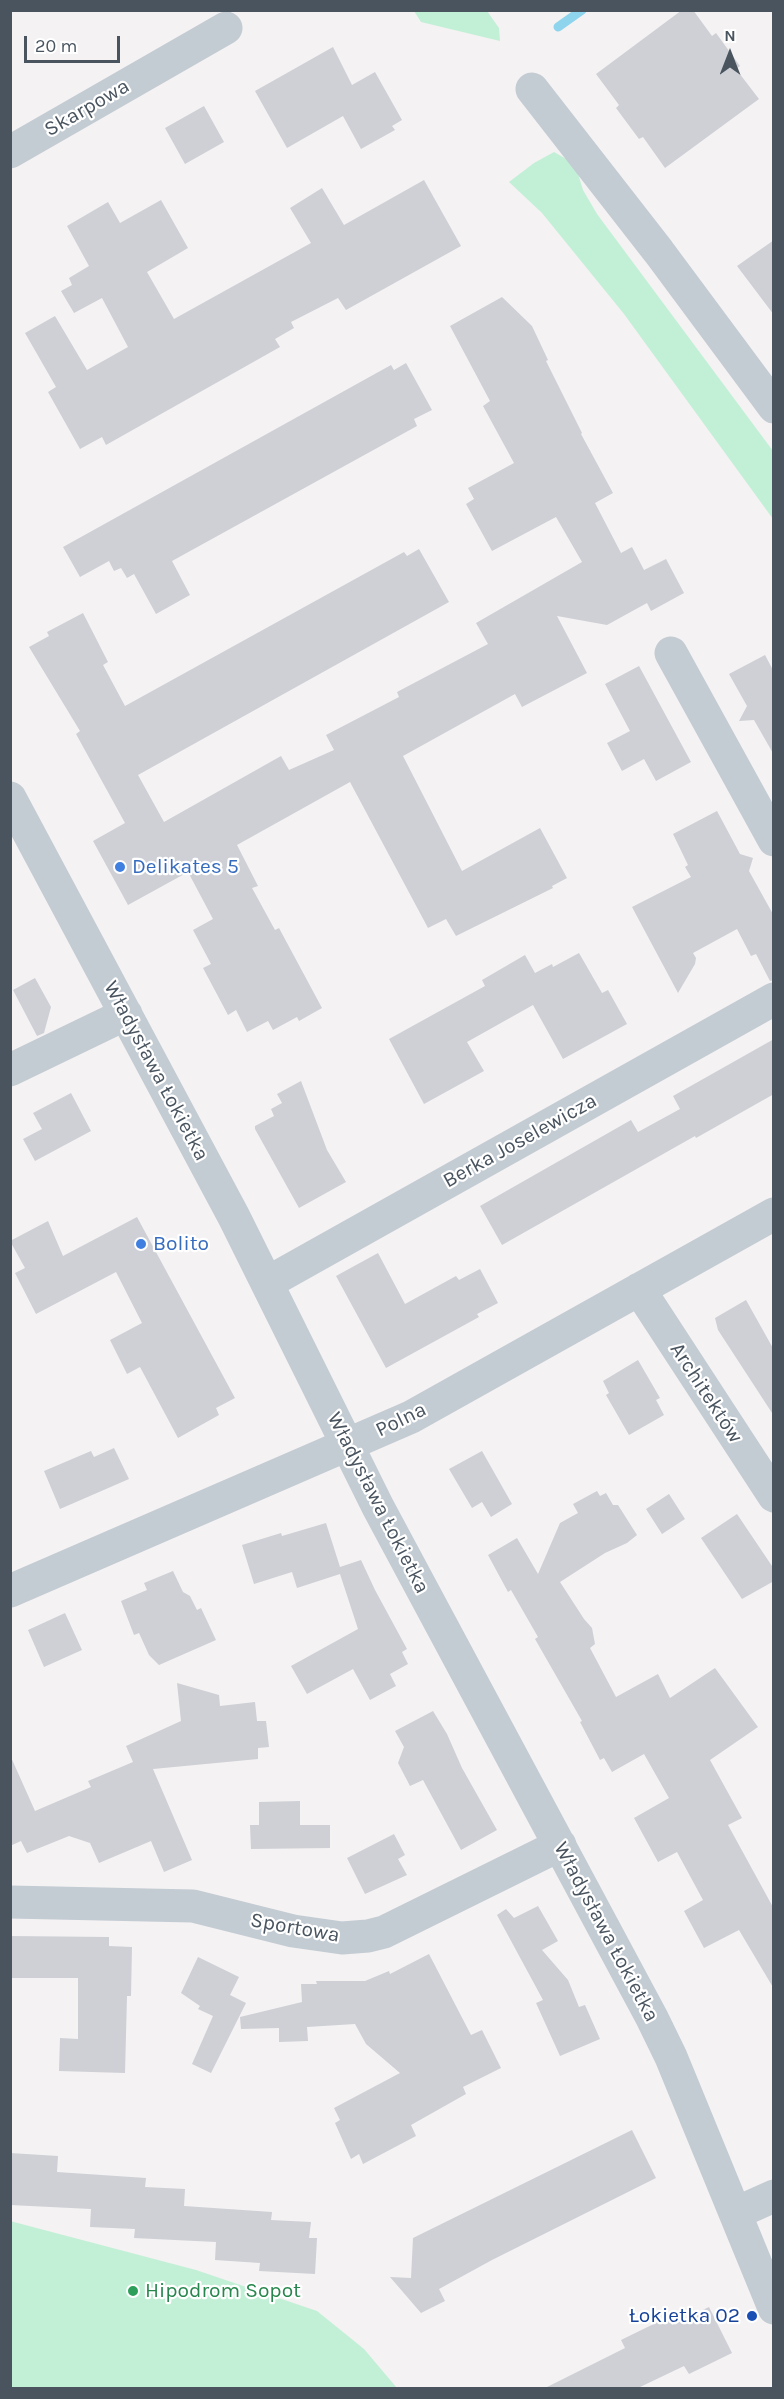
<!DOCTYPE html>
<html>
<head>
<meta charset="utf-8">
<style>
  body { margin:0 }
  #map { position:relative; width:784px; height:2399px; overflow:hidden; background:#f4f2f2; font-family:Karla,sans-serif }
  canvas { display:block }
  .frame { position:absolute; inset:0; border:12px solid #49545f; pointer-events:none }
  .north { position:absolute; left:700px; top:24px; width:60px; height:60px; -webkit-text-stroke:4px #fff; paint-order:stroke; rotate:0deg; font-size:16px; font-weight:700; line-height:24px; text-align:center; color:#49545f }
  .north::after { content:''; display:block; margin:auto; width:21px; height:27px; background:#49545f; clip-path:polygon(50% 0,100% 100%,50% 72%,0 100%) }
  .scale { position:absolute; left:24px; top:36px; width:96px; height:27px; box-sizing:border-box; border:3px solid #49545f; border-top:0; padding-left:8px; font-size:18px; line-height:21px; white-space:nowrap; color:#49545f; -webkit-text-stroke:4px #fff; paint-order:stroke }
</style>
</head>
<body>
<div id="map">
<canvas width="784" height="2399"></canvas>
<div class="frame"></div>
<div class="north">N</div>
<div class="scale">20 m</div>
</div>
<script>
const ctx = document.querySelector('canvas').getContext('2d');
ctx.lineJoin = 'round';
function fillPath(path, color) {
  ctx.fillStyle = color;
  ctx.fill(path, 'evenodd');
}
function shape(rows) {
  const path = new Path2D();
  for (const r of rows) {
    path.moveTo(r[0], r[1]);
    for (let i = 2; i < r.length; i += 2) path.lineTo(r[i], r[i + 1]);
  }
  return path;
}
function strokePath(path, color, width, dash) {
  ctx.strokeStyle = color;
  ctx.lineWidth = width;
  ctx.lineCap = dash ? 'butt' : 'round';
  ctx.setLineDash(dash || []);
  ctx.stroke(path);
}
function drawText(font, color, halo, rows, align = 'center') {
  ctx.font = font + ' Karla,sans-serif';
  ctx.lineWidth = 4.5;
  ctx.setLineDash([]);
  ctx.textBaseline = 'middle';
  ctx.strokeStyle = halo;
  ctx.fillStyle = color;
  for (const [text, x, y, turn = 0] of rows) {
    ctx.save();
    ctx.translate(x, y);
    ctx.rotate((+turn || 0) * Math.PI / 180);
    ctx.textAlign = isNaN(turn) ? turn : align;
    if (halo) ctx.strokeText(text, 0, 0);
    ctx.fillText(text, 0, 0);
    ctx.restore();
  }
}
const green = shape([
  [414,11,487,11,499,28,500,41,421,22],
  [554,152,575,164,583,190,597,214,773,451,773,519,624,314,542,213,509,182,534,163],
  [10,2221,196,2270,317,2311,364,2349,397,2388,11,2388]
]);
const stream = shape([
  [558,27,582,10]
]);
const building = shape([
  [682,10,693,10,712,36,716,33,740,66,736,69,759,99,665,168,643,137,639,139,616,108,619,105,596,74],
  [333,47,352,85,375,72,402,120,392,126,395,130,361,149,343,116,287,148,255,91],
  [204,106,224,142,185,164,165,128],
  [424,180,461,246,346,310,338,298,291,322,294,328,275,339,280,347,106,445,102,437,80,449,48,392,56,387,25,333,55,316,87,370,128,347,102,298,74,313,61,291,72,285,69,278,89,266,67,226,108,202,120,223,161,200,188,248,147,272,174,319,311,243,290,208,322,188,344,225],
  [774,240,774,315,737,266],
  [502,297,532,326,548,360,546,361,582,433,581,434,613,493,595,503,621,553,632,547,644,570,666,559,684,593,651,611,647,603,607,625,557,616,587,673,522,707,515,694,403,756,462,871,540,828,567,878,552,886,553,888,456,936,446,919,428,928,350,782,237,845,258,886,252,888,275,930,279,928,322,1008,299,1021,297,1017,273,1030,268,1021,247,1032,236,1010,228,1015,203,968,211,964,193,930,213,919,188,872,128,905,93,841,125,823,76,734,80,731,29,647,49,636,47,632,83,613,108,662,103,665,125,706,404,552,407,556,419,549,449,602,138,775,164,822,281,756,289,770,334,750,326,735,399,697,397,692,488,644,476,623,582,562,556,517,492,551,466,504,474,499,468,488,514,463,483,406,490,401,450,326],
  [406,363,432,410,414,419,417,426,172,561,190,595,156,614,134,574,127,578,121,568,114,571,109,561,80,577,63,547,391,365,394,370],
  [765,655,774,672,774,755,754,720,739,721,747,706,729,674],
  [639,666,691,762,656,781,644,759,622,771,607,743,630,731,605,684],
  [717,811,740,854,753,858,749,871,774,916,774,980,770,981,756,954,751,956,737,929,693,953,696,958,695,964,678,993,632,907,691,877,685,867,688,865,673,834],
  [579,953,602,993,608,990,627,1024,563,1059,533,1005,467,1042,484,1071,424,1104,389,1039,485,986,482,980,525,955,535,973,552,964,553,967],
  [35,978,51,1007,44,1033,37,1036,13,990],
  [774,1039,774,1094,696,1138,695,1136,502,1245,480,1206,631,1120,638,1132,680,1109,673,1096],
  [301,1081,327,1150,346,1182,299,1208,255,1129,255,1126,274,1116,271,1109,282,1103,277,1094],
  [71,1093,91,1131,35,1161,23,1139,42,1129,33,1113],
  [137,1217,235,1398,216,1408,219,1415,178,1438,140,1367,127,1374,110,1340,142,1323,116,1272,36,1314,15,1273,25,1268,10,1241,48,1221,63,1256],
  [378,1253,405,1304,456,1276,459,1280,480,1269,498,1303,477,1314,479,1317,386,1368,336,1276],
  [746,1300,774,1350,774,1416,718,1330,715,1318],
  [638,1360,660,1398,656,1400,664,1415,629,1435,606,1395,609,1393,603,1381],
  [114,1448,129,1479,60,1509,44,1471,91,1451,94,1457],
  [482,1451,512,1504,491,1517,482,1502,472,1508,449,1469],
  [597,1491,600,1496,606,1493,613,1505,618,1505,637,1535,627,1543,605,1553,560,1582,584,1619,592,1628,595,1644,590,1648,616,1697,658,1674,670,1698,715,1668,758,1727,710,1760,742,1818,728,1825,774,1909,774,1989,739,1930,704,1948,684,1911,703,1900,677,1852,658,1862,634,1818,669,1798,644,1754,612,1772,604,1758,600,1760,580,1722,582,1721,535,1639,538,1637,511,1590,508,1592,488,1555,517,1538,538,1574,560,1523,578,1513,573,1504],
  [669,1494,685,1519,662,1534,646,1509],
  [737,1514,774,1569,774,1581,742,1599,701,1538],
  [326,1523,340,1567,361,1560,375,1590,407,1649,402,1652,408,1664,390,1674,396,1686,370,1700,353,1669,307,1694,291,1666,358,1629,340,1574,297,1588,292,1572,254,1584,242,1545,281,1533,282,1536],
  [173,1571,183,1592,190,1596,197,1610,201,1608,216,1640,159,1665,149,1655,139,1633,134,1635,121,1601,147,1590,144,1583],
  [65,1613,82,1650,44,1667,28,1630],
  [177,1683,219,1695,220,1706,255,1702,257,1721,266,1721,269,1747,258,1748,258,1759,153,1769,192,1860,164,1872,151,1841,99,1863,90,1843,69,1836,27,1853,21,1841,10,1846,10,1755,35,1811,91,1787,88,1781,133,1762,126,1746,181,1721],
  [433,1711,447,1734,462,1768,497,1830,461,1850,423,1780,410,1786,398,1763,404,1747,395,1731],
  [300,1801,300,1825,330,1825,330,1848,251,1849,250,1825,259,1825,259,1802],
  [394,1834,405,1855,398,1859,407,1875,365,1894,347,1858],
  [538,1906,558,1941,542,1950,568,1980,579,2007,585,2005,600,2039,560,2056,536,2003,543,2000,497,1915,506,1909,514,1918],
  [10,1936,109,1937,109,1946,132,1947,131,1996,127,1996,125,2073,59,2071,60,2038,78,2039,78,1978,10,1978],
  [429,1954,471,2035,482,2030,501,2068,463,2087,466,2094,411,2125,416,2136,363,2164,359,2154,351,2159,335,2123,340,2120,334,2108,400,2073,366,2044,355,2024,307,2027,308,2041,279,2042,279,2028,241,2029,240,2017,302,2002,301,1984,317,1984,316,1981,365,1981,389,1971,390,1974],
  [198,1957,239,1977,230,1995,246,2003,211,2073,192,2064,213,2016,198,2009,200,2006,181,1993],
  [632,2130,656,2178,492,2260,439,2289,445,2301,421,2313,390,2277,411,2278,413,2238],
  [10,2153,58,2156,57,2172,146,2178,145,2187,185,2189,184,2206,272,2212,271,2220,311,2222,309,2238,317,2238,315,2274,259,2271,260,2263,215,2260,216,2242,134,2238,135,2229,90,2227,91,2209,10,2205],
  [709,2307,732,2353,689,2374,684,2366,638,2388,545,2388,625,2348,621,2340,668,2317,672,2325]
]);
const minor = shape([
  [532,89,659,252,774,407],
  [10,152,226,28],
  [671,653,774,840],
  [10,798,234,1217,378,1507,652,2018,671,2057,774,2308],
  [10,1070,126,1014],
  [267,1283,774,999],
  [639,1289,774,1496],
  [10,1591,411,1417,774,1214],
  [10,1902,193,1906,293,1931,342,1938,368,1936,384,1932,560,1845],
  [736,2213,774,2196]
]);
const markers = [
  [120,867,6,"#3f7fe0"],
  [141,1244,6,"#3f7fe0"],
  [133,2291,6,"#2e9e5b"],
  [752,2316,6,"#1a4fb4"]
];
const streetNames = [
  ["Skarpowa",87,108,-30],
  ["Władysława Łokietka",156,1071,62],
  ["Berka Joselewicza",520,1141,-29],
  ["Architektów",706,1393,57],
  ["Polna",401,1420,-26],
  ["Władysława Łokietka",378,1503,63],
  ["Sportowa",295,1928,10],
  ["Władysława Łokietka",606,1932,62]
];
const shopNames = [
  ["Delikates 5",132,867],
  ["Bolito",153,1244]
];
const leisureNames = [
  ["Hipodrom Sopot",145,2291]
];
const transitNames = [
  ["Łokietka 02",740,2316]
];
fillPath(green, '#c2f0d6');
strokePath(stream, '#8fd4ed', 9);
fillPath(building, '#ced0d6');
strokePath(minor, '#c3cbd3', 33);
for (const [x, y, r, color] of markers) {
  const dot = new Path2D();
  dot.arc(x, y, r, 0, 2 * Math.PI);
  ctx.fillStyle = color;
  ctx.fill(dot);
  strokePath(dot, '#fff', 2);
}
drawText('21px', '#49545f', '#fff', streetNames);
drawText('21px', '#366cbe', '#fff', shopNames, 'left');
drawText('21px', '#27864d', '#fff', leisureNames, 'left');
drawText('21px', '#164399', '#fff', transitNames, 'right');
</script>
</body>
</html>
